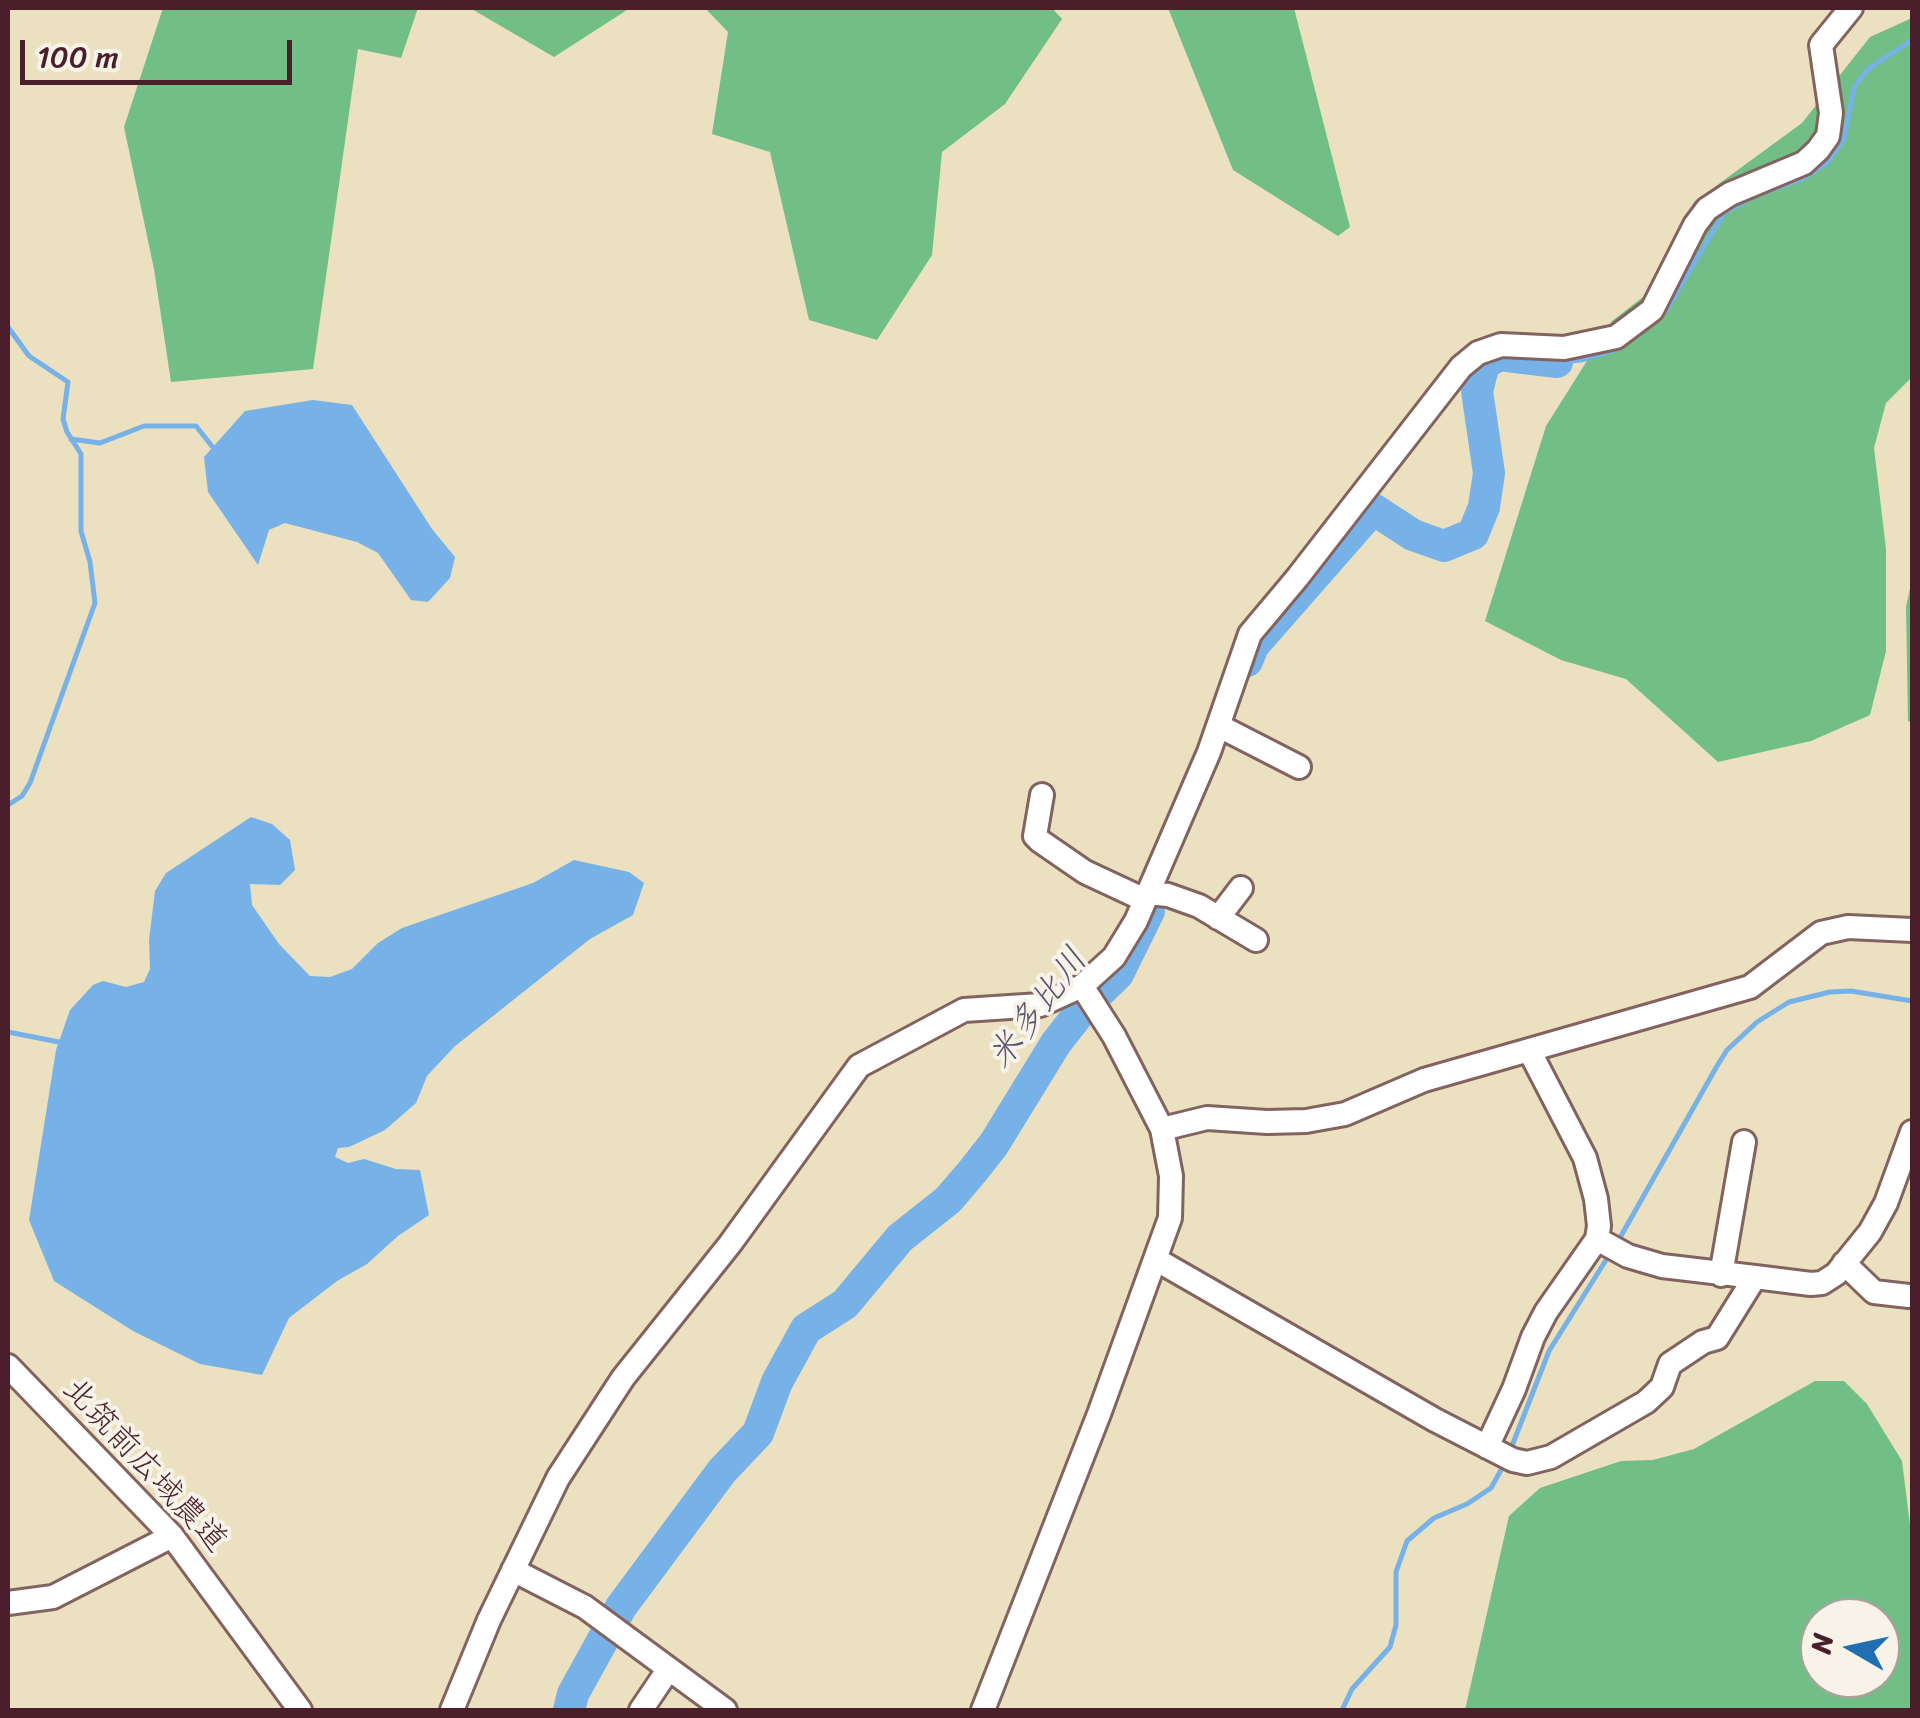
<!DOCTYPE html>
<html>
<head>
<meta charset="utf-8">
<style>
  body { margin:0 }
  #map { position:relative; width:1920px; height:1718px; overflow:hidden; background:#ebe0bf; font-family:Sriracha,sans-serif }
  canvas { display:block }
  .frame { position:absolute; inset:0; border:10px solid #4a1f2b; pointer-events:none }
  .north { position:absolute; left:1800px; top:1598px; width:100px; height:100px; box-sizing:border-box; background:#f7f3e8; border:2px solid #b29e9c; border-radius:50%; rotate:279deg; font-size:28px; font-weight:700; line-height:40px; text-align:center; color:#4a1f2b }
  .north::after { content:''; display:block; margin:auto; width:35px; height:45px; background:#1f6fb2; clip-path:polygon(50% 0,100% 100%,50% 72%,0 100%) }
  .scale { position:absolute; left:20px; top:40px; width:272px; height:45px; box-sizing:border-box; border:5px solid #4a1f2b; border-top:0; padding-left:12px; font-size:30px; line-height:35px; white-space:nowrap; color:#4a1f2b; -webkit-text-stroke:8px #f7f3e8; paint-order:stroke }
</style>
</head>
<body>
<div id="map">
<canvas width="1920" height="1718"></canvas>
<div class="frame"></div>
<div class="north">N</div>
<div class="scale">100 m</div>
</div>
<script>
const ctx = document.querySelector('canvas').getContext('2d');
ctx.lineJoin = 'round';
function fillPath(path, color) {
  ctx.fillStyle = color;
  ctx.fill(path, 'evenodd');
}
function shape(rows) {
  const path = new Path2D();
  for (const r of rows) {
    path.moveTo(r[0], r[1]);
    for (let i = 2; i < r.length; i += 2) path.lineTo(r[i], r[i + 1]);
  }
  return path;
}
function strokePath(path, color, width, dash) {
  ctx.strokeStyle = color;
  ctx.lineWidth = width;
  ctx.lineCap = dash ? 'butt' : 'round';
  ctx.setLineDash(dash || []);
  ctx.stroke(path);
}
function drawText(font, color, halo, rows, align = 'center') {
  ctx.font = font + ' Sriracha,"Klee One",sans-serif';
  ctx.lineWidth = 8;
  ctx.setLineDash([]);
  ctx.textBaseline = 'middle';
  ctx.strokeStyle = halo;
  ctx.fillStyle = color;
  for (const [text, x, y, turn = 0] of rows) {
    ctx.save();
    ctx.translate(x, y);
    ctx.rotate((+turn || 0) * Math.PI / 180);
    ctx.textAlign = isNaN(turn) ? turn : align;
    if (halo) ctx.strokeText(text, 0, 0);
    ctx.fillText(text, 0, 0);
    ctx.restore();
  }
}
const forest = shape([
  [163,8,418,8,401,58,358,49,313,369,171,382,154,269,124,127],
  [470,8,630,8,554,57],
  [705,8,1052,8,1062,19,1005,104,942,152,932,255,877,340,809,320,770,152,712,134,728,32],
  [1168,8,1294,8,1350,227,1338,236,1233,170],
  [1912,18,1912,377,1886,403,1874,448,1886,549,1886,651,1870,715,1811,741,1718,762,1626,679,1561,660,1485,621,1546,426,1612,321,1674,273,1694,202,1802,123,1870,37],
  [1912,579,1912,723,1908,721,1906,607],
  [1815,1381,1844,1381,1867,1404,1902,1461,1912,1541,1912,1710,1465,1710,1509,1516,1540,1488,1621,1461,1653,1460,1694,1449],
  [1880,1618,1880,1678,1820,1678,1820,1618]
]);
const water = shape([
  [313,400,352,405,432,529,455,557,450,578,428,602,411,600,378,553,357,542,285,523,269,530,258,565,208,492,204,457,245,411],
  [251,817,272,824,290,840,295,870,280,885,250,884,252,905,279,944,310,976,330,977,352,969,378,943,402,928,533,883,574,860,629,872,644,883,633,915,590,939,454,1047,427,1076,416,1103,385,1130,349,1147,338,1148,335,1157,348,1163,364,1159,396,1169,420,1170,429,1215,398,1236,367,1264,337,1281,289,1318,262,1375,200,1364,133,1331,54,1281,29,1220,56,1050,70,1010,93,985,103,981,126,987,144,982,150,969,149,940,155,891,166,873]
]);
const stream = shape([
  [1658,317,1666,311,1724,213,1753,197,1804,178,1827,163,1844,139,1854,87,1868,69,1912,40],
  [8,327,29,356,68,382,63,419,67,432,81,454,81,531,90,562,95,603,30,783,22,796,8,805],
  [1557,362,1581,360,1618,349,1626,343],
  [71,439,100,443,144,426,196,426,215,450],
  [8,1032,64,1043],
  [1617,1243,1717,1066,1727,1050,1757,1022,1789,1002,1830,992,1851,991,1912,1001],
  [1510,1451,1549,1351,1611,1252],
  [1342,1710,1352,1689,1390,1647,1396,1625,1396,1572,1407,1541,1434,1518,1467,1504,1491,1488,1506,1461]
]);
const river = shape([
  [1247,661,1253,646,1373,509,1413,535,1444,546,1473,534,1484,507,1489,473,1477,391,1484,364,1499,355,1557,362],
  [569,1710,573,1694,621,1607,722,1471,758,1433,777,1382,806,1329,845,1304,900,1238,948,1200,972,1172,994,1144,1056,1043,1085,1006,1118,974,1149,911]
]);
const minor = shape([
  [1219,726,1299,767],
  [1042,795,1035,836,1040,841,1085,872,1145,900],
  [1148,893,1168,895,1199,906,1256,940],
  [1218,918,1241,888],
  [1162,1129,1207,1118,1267,1122,1306,1121,1345,1114,1424,1080,1750,987,1821,933,1848,927,1912,930],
  [1597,1239,1628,1256,1662,1266,1755,1277],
  [1157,1260,1435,1420,1513,1460,1527,1463,1551,1457,1646,1402,1662,1387,1670,1364,1703,1342,1717,1338,1755,1277,1811,1284,1822,1283,1836,1274,1870,1232,1886,1203,1912,1132],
  [1844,1263,1874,1292,1909,1296],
  [1721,1275,1744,1142],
  [8,1366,172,1536,300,1710],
  [1487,1447,1514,1389,1533,1337,1546,1312,1597,1239,1599,1226,1596,1199,1585,1158,1530,1052],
  [513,1570,585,1607,725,1710],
  [8,1603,53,1597,172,1536],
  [452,1710,489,1620,558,1478,623,1378,730,1244,859,1066,964,1010,1040,1005,1082,986,1114,957,1136,921,1209,752,1250,634,1297,578,1461,367,1478,353,1501,345,1564,348,1616,337,1652,310,1695,225,1707,209,1730,194,1804,163,1818,150,1828,136,1831,113,1821,45,1851,8],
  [641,1710,668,1670],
  [983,1710,1099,1414,1170,1218,1171,1176,1162,1129,1114,1036,1082,986]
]);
const streetNames = [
  ["北筑前広域農道",144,1466,47]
];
const waterNames = [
  ["米多比川",1039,1009,-53]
];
fillPath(forest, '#71be86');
fillPath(water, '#76b2e8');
strokePath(stream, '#76b2e8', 5);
strokePath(river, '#76b2e8', 32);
strokePath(minor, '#82635f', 28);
strokePath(minor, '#fff', 22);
drawText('32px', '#4a1f2b', '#f7f3e8', streetNames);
drawText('italic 35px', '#59526d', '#f7f3e8', waterNames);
</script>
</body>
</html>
